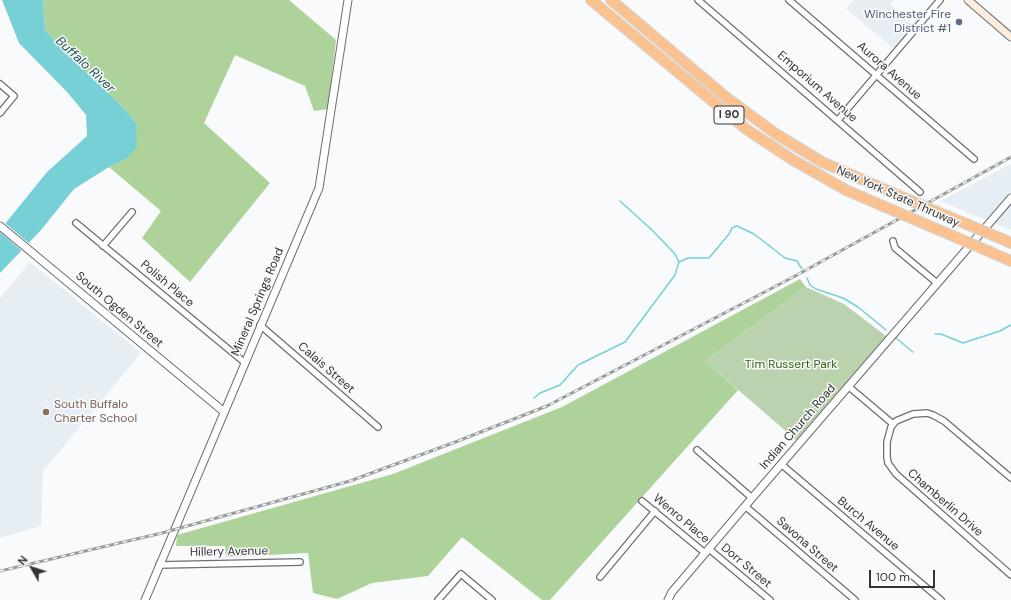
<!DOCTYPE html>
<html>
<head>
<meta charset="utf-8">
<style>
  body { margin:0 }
  #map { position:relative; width:1011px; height:600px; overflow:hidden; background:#f9fafb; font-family:"DM Sans",sans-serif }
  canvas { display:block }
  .north { position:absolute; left:12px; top:548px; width:40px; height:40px; -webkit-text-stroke:3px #f9fafb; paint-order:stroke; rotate:309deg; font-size:11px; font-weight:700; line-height:16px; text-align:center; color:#343535 }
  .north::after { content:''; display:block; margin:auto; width:14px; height:18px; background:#343535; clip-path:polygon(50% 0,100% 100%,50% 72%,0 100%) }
  .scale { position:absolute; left:869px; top:570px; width:66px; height:18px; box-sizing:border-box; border:2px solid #343535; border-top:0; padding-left:5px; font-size:12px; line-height:14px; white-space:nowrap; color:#343535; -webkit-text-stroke:3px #f9fafb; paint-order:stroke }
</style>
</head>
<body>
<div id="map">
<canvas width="1011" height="600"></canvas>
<div class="north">N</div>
<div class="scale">100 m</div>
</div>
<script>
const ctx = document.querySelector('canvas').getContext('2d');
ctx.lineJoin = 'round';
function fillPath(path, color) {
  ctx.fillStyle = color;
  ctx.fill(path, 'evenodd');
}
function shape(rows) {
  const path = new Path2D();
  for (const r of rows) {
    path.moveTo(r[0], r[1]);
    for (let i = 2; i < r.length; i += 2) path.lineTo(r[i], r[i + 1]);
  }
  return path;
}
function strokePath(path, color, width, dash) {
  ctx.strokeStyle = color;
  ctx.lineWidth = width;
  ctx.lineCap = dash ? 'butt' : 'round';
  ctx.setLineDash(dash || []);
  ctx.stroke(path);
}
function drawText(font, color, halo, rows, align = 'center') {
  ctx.font = font + ' "DM Sans",sans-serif';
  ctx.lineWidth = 3;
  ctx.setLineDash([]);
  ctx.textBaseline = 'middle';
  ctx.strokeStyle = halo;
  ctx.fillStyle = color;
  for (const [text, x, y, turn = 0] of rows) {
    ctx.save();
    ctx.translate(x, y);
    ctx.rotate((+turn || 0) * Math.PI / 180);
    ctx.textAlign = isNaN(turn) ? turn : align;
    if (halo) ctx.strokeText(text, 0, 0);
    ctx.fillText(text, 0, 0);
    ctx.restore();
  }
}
const built = shape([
  [854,0,894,0,890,5,914,27,894,49,846,9],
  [1011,164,1011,230,940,201],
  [30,262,141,353,43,471,41,526,0,538,0,298]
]);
const green = shape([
  [806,287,844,304,886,336,796,440,705,361]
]);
const forest = shape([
  [43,0,289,0,336,40,328,109,314,111,305,86,235,55,204,123,270,183,190,282,142,238,161,211,109,167,128,158,136,123,121,105,79,66,45,30],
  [800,279,806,287,705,361,738,390,550,600,542,600,462,537,428,576,372,583,337,599,313,593,308,553,226,557,225,546,176,546,177,535,393,474,562,407]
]);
const water = shape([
  [2,0,43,0,45,30,79,66,121,105,136,123,137,146,128,158,109,167,74,189,41,230,0,273,0,230,47,172,87,136,86,115,68,93,19,43]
]);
const pier = shape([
  [5,223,30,244,22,251,0,232]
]);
const stream = shape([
  [679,262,688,258,709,258,729,234,732,228,737,226,754,234,785,258,797,261,802,269],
  [807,278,810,285,816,289,843,298,858,307,886,330],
  [935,334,941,334,963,343,1000,331,1011,325],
  [896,338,913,352],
  [534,398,540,393,560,385,578,365,625,342,675,275,679,262,675,254,653,231,620,201]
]);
const minor = shape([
  [698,0,920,192],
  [789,0,974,159],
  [0,84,14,96,0,113],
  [838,120,940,0],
  [76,223,244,362],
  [893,241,895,248,937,283],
  [103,246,132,212],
  [260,325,378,427],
  [848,386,893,424],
  [697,450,752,498],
  [781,464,941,600],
  [1011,478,944,421,933,415,927,413,913,414,896,421,891,427,887,442,887,457,888,463,896,474,1011,575],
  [642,501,705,553],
  [745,506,855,600],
  [709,549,770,600],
  [159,565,300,562],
  [600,577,655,511],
  [438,600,461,574,492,600]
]);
const tertiary = shape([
  [0,226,223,411],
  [145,600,319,188,348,0],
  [668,600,672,592,752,498,1011,198]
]);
const secondary = shape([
  [968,0,1011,37]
]);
const motorway = shape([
  [591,0,746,129,793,160,846,190,883,206],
  [611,0,727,98,776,134,822,162,902,197],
  [1002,239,1011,243],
  [988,251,1011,261]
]);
const rail = shape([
  [0,571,162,533,350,481,458,441,547,406,797,275,1011,157]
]);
const motorwayBridge = shape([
  [902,197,1002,239],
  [883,206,988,251]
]);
const markers = [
  [959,22,4,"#5c6f8a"],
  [46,412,4,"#8d6e63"]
];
const shields = [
  [729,115,30]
];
const shieldNames = [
  ["I 90",729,115]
];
const serviceNames = [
  ["Winchester Fire",951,15],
  ["District #1",951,29]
];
const streetNames = [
  ["Aurora Avenue",889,71,41],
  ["Emporium Avenue",817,87,41],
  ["New York State Thruway",898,197,24],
  ["Polish Place",167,284,40],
  ["Mineral Springs Road",258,302,-67],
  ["South Ogden Street",119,310,40],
  ["Calais Street",326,368,41],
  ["Indian Church Road",798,427,-49],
  ["Chamberlin Drive",945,503,41],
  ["Wenro Place",681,519,40],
  ["Burch Avenue",868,524,40],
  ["Savona Street",807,545,41],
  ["Hillery Avenue",229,552,-1],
  ["Dorr Street",746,566,40]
];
const parkNames = [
  ["Tim Russert Park",791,365]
];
const educationNames = [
  ["South Buffalo",54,405],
  ["Charter School",54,419]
];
const waterNames = [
  ["Buffalo River",85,65,43]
];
fillPath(built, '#e6eef4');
fillPath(green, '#bad3ae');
fillPath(forest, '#add39a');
fillPath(water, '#76d0d5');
fillPath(pier, '#f9fafb');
strokePath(stream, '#76d0d5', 1.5);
strokePath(minor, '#6d6e6f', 8);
strokePath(tertiary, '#6d6e6f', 9);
strokePath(secondary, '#6d6e6f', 9);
strokePath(motorway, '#d6d7d7', 12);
strokePath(minor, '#fff', 5.5);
strokePath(tertiary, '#fff', 7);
strokePath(secondary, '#feedde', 7);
strokePath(motorway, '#fac291', 10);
strokePath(rail, '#9a9b9b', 3);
strokePath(rail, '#f9fafb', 1.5, [4.5]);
strokePath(motorwayBridge, '#d6d7d7', 12, []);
strokePath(motorwayBridge, '#fac291', 10);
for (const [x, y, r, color] of markers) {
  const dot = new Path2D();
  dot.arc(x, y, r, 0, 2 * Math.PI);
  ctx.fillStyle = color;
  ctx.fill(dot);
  strokePath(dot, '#f9fafb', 1.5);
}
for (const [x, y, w] of shields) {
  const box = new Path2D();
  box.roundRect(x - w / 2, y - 9, w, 18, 3);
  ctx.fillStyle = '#f9fafb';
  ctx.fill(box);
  strokePath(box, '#343535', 1);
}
drawText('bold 11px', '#343535', null, shieldNames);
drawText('12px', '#4e5e75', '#f9fafb', serviceNames, 'right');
drawText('12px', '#343535', '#f9fafb', streetNames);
drawText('12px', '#346012', '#f9fafb', parkNames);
drawText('12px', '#785e54', '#f9fafb', educationNames, 'left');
drawText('italic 13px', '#275052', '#f9fafb', waterNames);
</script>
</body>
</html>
